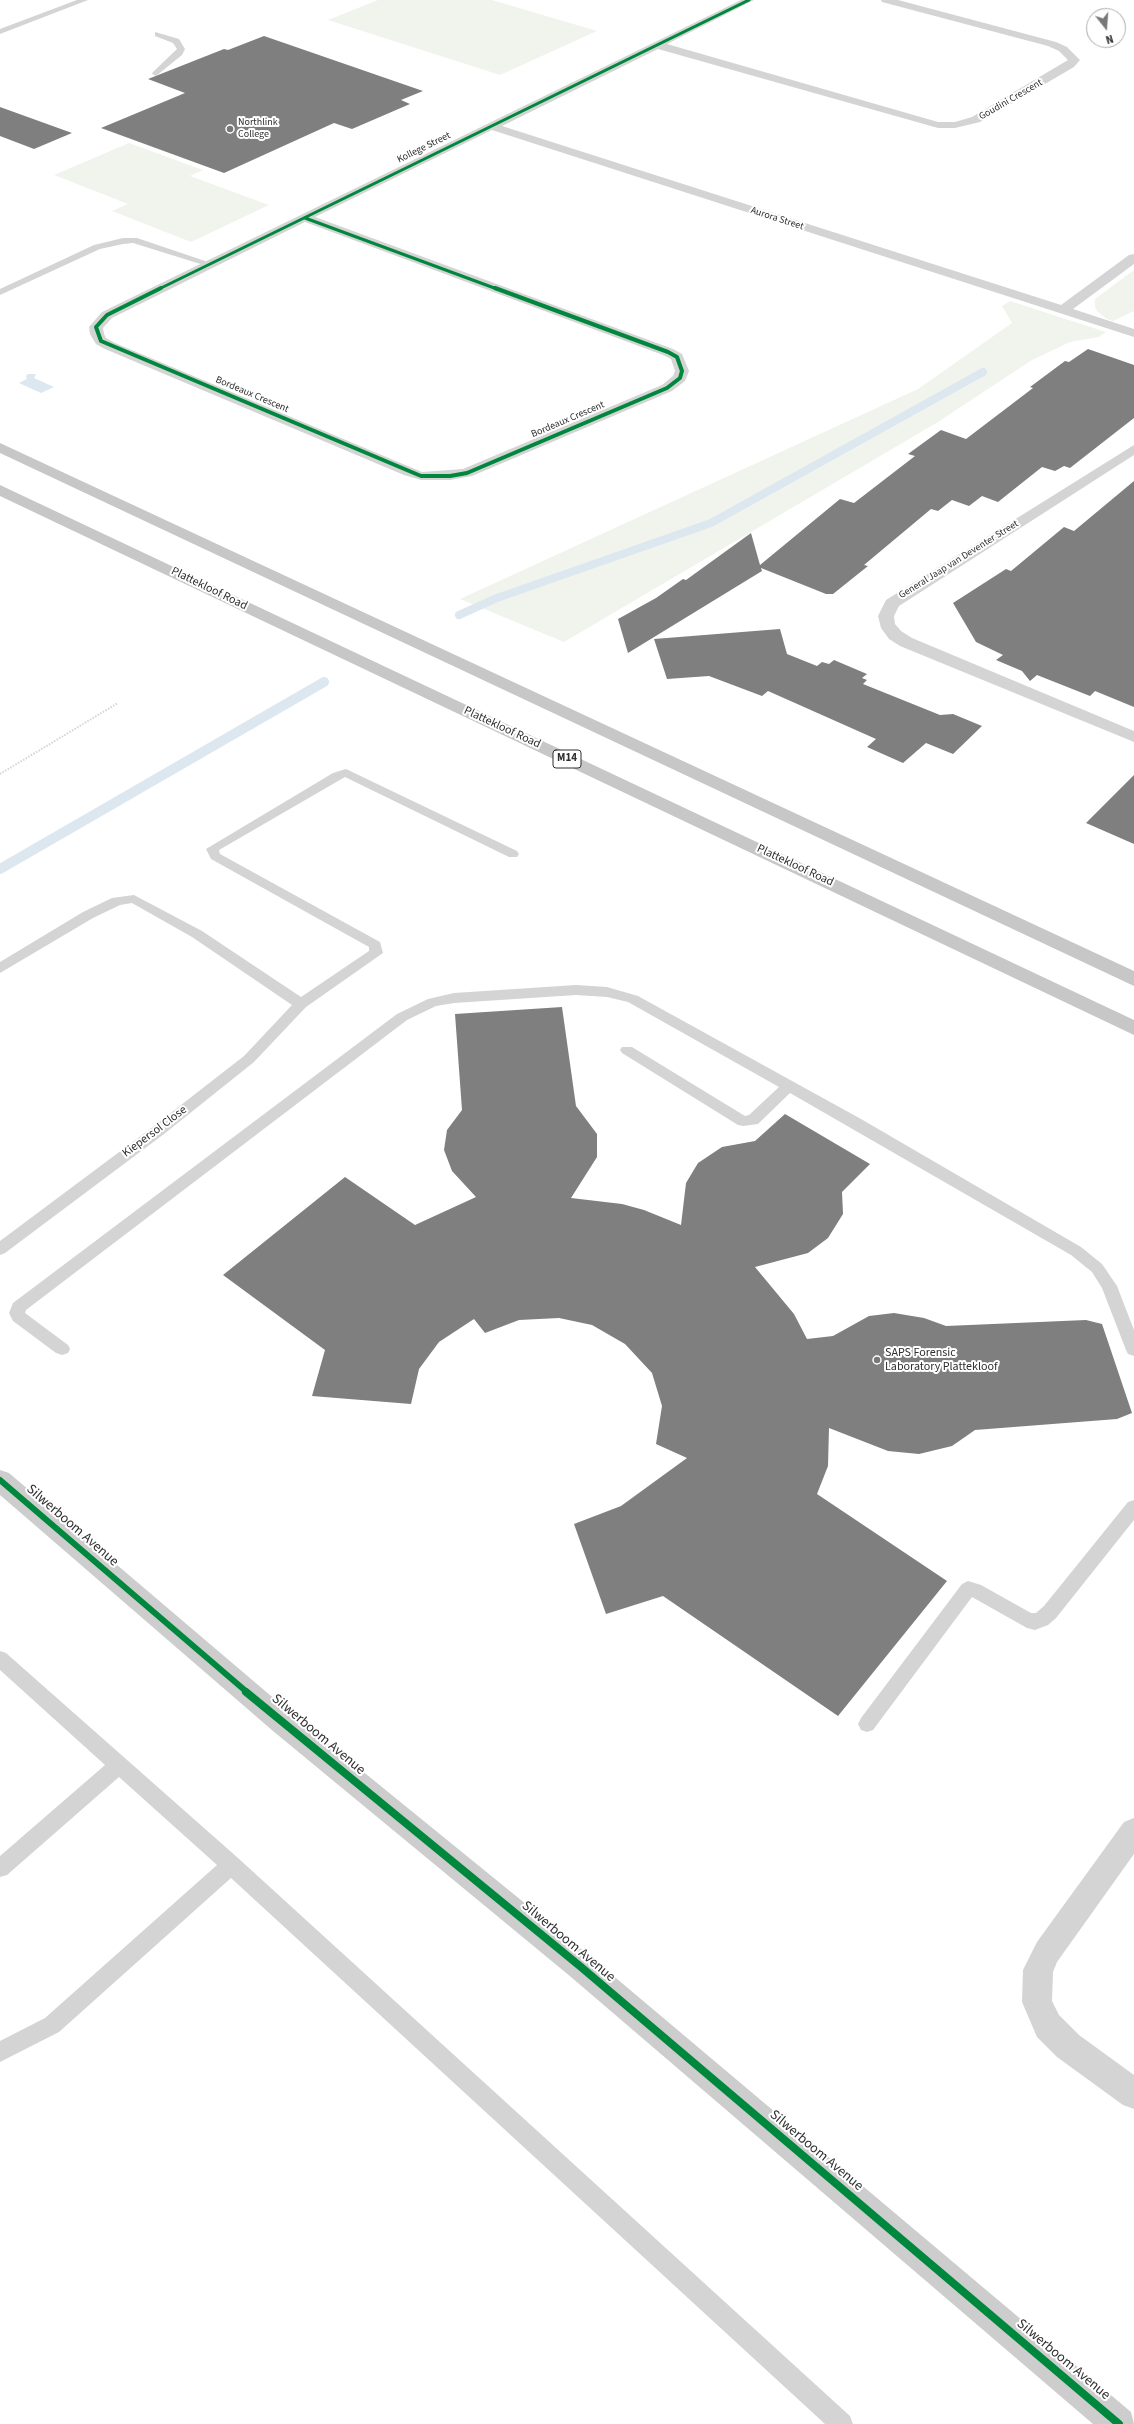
<!DOCTYPE html>
<html>
<head>
<meta charset="utf-8">
<style>
  body { margin:0 }
  #map { position:relative; width:1134px; height:2424px; overflow:hidden; background:#fff; font-family:"Source Sans 3",sans-serif }
  canvas { display:block }
  .north { position:absolute; left:1086px; top:8px; width:40px; height:40px; box-sizing:border-box; background:#fff; border:1px solid #acacac; border-radius:50%; rotate:163deg; font-size:11px; font-weight:700; line-height:16px; text-align:center; color:#2f2f2f }
  .north::after { content:''; display:block; margin:auto; width:14px; height:18px; background:#787878; clip-path:polygon(50% 0,100% 100%,50% 72%,0 100%) }
</style>
</head>
<body>
<div id="map">
<canvas width="1134" height="2424"></canvas>
<div class="north">N</div>
</div>
<script>
const ctx = document.querySelector('canvas').getContext('2d');
ctx.lineJoin = 'round';
function fillPath(path, color) {
  ctx.fillStyle = color;
  ctx.fill(path, 'evenodd');
}
function shape(rows) {
  const path = new Path2D();
  for (const r of rows) {
    path.moveTo(r[0], r[1]);
    for (let i = 2; i < r.length; i += 2) path.lineTo(r[i], r[i + 1]);
  }
  return path;
}
function strokePath(path, color, width, dash) {
  ctx.strokeStyle = color;
  ctx.lineWidth = width;
  ctx.lineCap = dash ? 'butt' : 'round';
  ctx.setLineDash(dash || []);
  ctx.stroke(path);
}
function drawText(font, color, halo, rows, align = 'center') {
  ctx.font = font + ' "Source Sans 3",sans-serif';
  ctx.lineWidth = 4;
  ctx.setLineDash([]);
  ctx.textBaseline = 'middle';
  ctx.strokeStyle = halo;
  ctx.fillStyle = color;
  for (const [text, x, y, turn = 0] of rows) {
    ctx.save();
    ctx.translate(x, y);
    ctx.rotate((+turn || 0) * Math.PI / 180);
    ctx.textAlign = isNaN(turn) ? turn : align;
    if (halo) ctx.strokeText(text, 0, 0);
    ctx.fillText(text, 0, 0);
    ctx.restore();
  }
}
const green = shape([
  [378,0,492,0,597,31,500,75,328,20],
  [129,143,203,170,190,176,269,205,191,242,112,211,128,204,54,175],
  [1134,270,1134,311,1113,321,1107,319,1097,311,1095,307,1095,299],
  [1010,301,1106,332,1099,337,1070,342,1032,360,938,422,564,642,460,599,918,389,1012,323,1002,306]
]);
const water = shape([
  [28,374,36,374,34,378,54,387,41,393,19,383,27,379,26,376]
]);
const streamFar1 = shape([
  [459,615,497,598,711,523,983,372]
]);
const stream = shape([
  [0,869,324,682]
]);
const building = shape([
  [264,36,423,91,401,100,410,104,352,129,334,123,224,173,101,128,185,93,148,79,224,49,228,50],
  [0,107,72,133,34,149,0,136],
  [1088,349,1134,365,1134,418,1070,468,1064,466,1055,471,1042,467,998,502,982,496,969,506,952,500,938,511,931,509,864,565,868,566,833,594,826,594,761,568,762,571,628,653,618,619,656,598,683,579,686,580,751,533,760,565,840,499,854,503,915,456,908,454,941,430,966,439,1033,388,1030,387,1065,361,1069,362],
  [1134,481,1134,707,1095,691,1090,696,1037,675,1030,681,1022,671,996,660,1003,655,976,642,953,603,1006,569,1011,571,1064,527,1074,531],
  [780,629,787,654,817,666,822,662,829,664,834,660,867,674,862,678,867,680,863,684,940,715,953,714,982,726,953,754,926,743,903,763,867,747,876,739,768,691,762,696,709,676,667,679,654,639],
  [1134,775,1134,844,1086,823],
  [562,1007,576,1106,597,1134,597,1157,571,1198,622,1204,644,1210,681,1225,686,1183,698,1163,722,1147,755,1141,785,1114,870,1164,842,1192,843,1214,828,1238,808,1253,755,1267,794,1314,807,1339,833,1336,869,1316,894,1313,924,1318,946,1326,1086,1320,1102,1324,1132,1413,1117,1419,975,1430,952,1446,919,1454,888,1451,829,1428,828,1466,817,1494,947,1581,838,1716,663,1596,606,1614,574,1524,621,1506,687,1458,656,1444,662,1406,652,1373,625,1344,592,1325,559,1318,519,1320,485,1333,474,1319,439,1342,419,1369,411,1404,312,1396,325,1350,223,1275,345,1177,415,1225,476,1197,452,1171,444,1150,447,1130,462,1110,455,1014]
]);
const path = shape([
  [0,774,118,703]
]);
const lane = shape([
  [77,0,88,0,0,34,0,29,77,0],
  [155,32,179,39,185,49,182,55,156,76,152,74,153,72,177,49,173,43,155,36,155,32],
  [123,238,137,238,214,264,210,267,133,243,123,244,100,249,0,295,0,289,94,245,123,238],
  [346,769,517,851,519,854,517,857,509,857,345,777,219,850,220,854,380,942,383,953,306,1007,254,1062,164,1134,5,1253,0,1255,0,1241,154,1126,244,1056,292,1005,192,937,132,903,120,905,93,918,0,973,0,962,83,912,112,898,134,895,202,931,301,997,369,951,369,947,211,859,206,849,333,773,346,769],
  [576,985,607,987,638,996,861,1119,1081,1247,1102,1264,1117,1286,1134,1330,1134,1356,1128,1354,1126,1350,1102,1288,1092,1272,1071,1255,790,1093,758,1124,743,1126,738,1125,622,1053,620,1050,622,1047,632,1047,745,1116,749,1115,779,1087,628,1002,607,997,576,995,454,1003,436,1006,407,1020,26,1310,25,1313,68,1345,70,1349,68,1353,62,1355,56,1353,13,1321,9,1313,13,1303,397,1014,428,999,454,993,576,985],
  [1134,1500,1134,1520,1056,1618,1048,1625,1035,1630,1027,1628,972,1597,873,1730,867,1732,861,1730,858,1724,861,1718,962,1584,968,1581,981,1585,1031,1613,1036,1613,1044,1606,1128,1502,1134,1500],
  [0,1651,6,1653,238,1858,850,2416,853,2424,825,2424,231,1878,59,2032,0,2062,0,2041,45,2018,217,1865,119,1777,7,1875,0,1877,0,1856,105,1765,0,1670,0,1651]
]);
const street = shape([
  [741,0,754,0,667,44,938,122,955,122,972,117,1068,60,1059,51,1048,46,882,2,881,0,898,0,1056,42,1067,47,1080,60,1074,67,980,122,955,128,938,128,658,49,502,126,1061,305,1129,255,1134,254,1134,264,1073,309,1134,329,1134,337,492,130,315,217,673,349,682,354,689,371,685,381,672,391,472,476,450,480,421,480,404,475,105,349,96,344,90,334,89,327,102,312,741,0],
  [305,222,663,355,671,359,675,371,673,376,662,385,463,469,422,472,115,343,106,338,104,334,103,328,112,318,305,222],
  [1134,445,1134,455,899,606,894,616,895,624,901,631,912,638,1134,731,1134,742,900,646,889,639,881,628,878,616,886,600,1134,445],
  [1134,1818,1134,1854,1057,1962,1053,1972,1052,2001,1059,2015,1079,2035,1134,2075,1134,2109,1123,2105,1057,2057,1037,2037,1022,2002,1023,1970,1037,1942,1124,1822,1134,1818]
]);
const secondary = shape([
  [0,1470,9,1473,291,1713,591,1957,1131,2412,1134,2424,1093,2424,571,1977,273,1731,0,1495,0,1470]
]);
const primary = shape([
  [0,443,1134,971,1134,986,0,453,0,443],
  [0,485,1134,1020,1134,1035,0,496,0,485]
]);
const cyclewayFar3 = shape([
  [305,218,497,289],
  [159,289,749,0]
]);
const cyclewayFar2 = shape([
  [161,288,107,315,96,327,101,341,421,476,450,476,467,473,667,388,680,378,682,371,677,357,668,352,495,288]
]);
const cyclewayFar1 = shape([
  [0,1480,248,1693]
]);
const cycleway = shape([
  [246,1692,581,1967,1119,2424]
]);
const markers = [
  [230,129,4,"#787878"],
  [877,1360,4,"#787878"]
];
const farStreetnames = [
  ["Goudini Crescent",1011,100,-30],
  ["Kollege Street",424,148,-26],
  ["Aurora Street",777,219,18],
  ["Bordeaux Crescent",252,395,23],
  ["Bordeaux Crescent",568,420,-23],
  ["General Jaap van Deventer Street",959,560,-32]
];
const farPoinames = [
  ["Northlink",238,123],
  ["College",238,135]
];
const shields = [
  [567,759,28]
];
const shieldNames = [
  ["M14",567,759]
];
const streetNames = [
  ["Plattekloof Road",209,589,26],
  ["Plattekloof Road",502,728,25],
  ["Plattekloof Road",795,866,25],
  ["Kiepersol Close",155,1132,-37]
];
const poiNames = [
  ["SAPS Forensic",885,1353],
  ["Laboratory Plattekloof",885,1367]
];
const nearStreetnames = [
  ["Silwerboom Avenue",72,1526,41],
  ["Silwerboom Avenue",318,1735,40],
  ["Silwerboom Avenue",568,1942,40],
  ["Silwerboom Avenue",816,2151,40],
  ["Silwerboom Avenue",1063,2360,40]
];
fillPath(green, '#f1f4ed');
fillPath(water, '#dce7ef');
strokePath(streamFar1, '#dce7ef', 8);
strokePath(stream, '#dce7ef', 10);
fillPath(building, '#7f7f7f');
strokePath(path, '#d4d4d4', 2, [1.5, 1.5]);
fillPath(lane, '#d4d4d4');
fillPath(street, '#d4d4d4');
fillPath(secondary, '#cdcdcd');
fillPath(primary, '#c7c7c7');
strokePath(cyclewayFar3, '#00873e', 3);
strokePath(cyclewayFar2, '#00873e', 4);
strokePath(cyclewayFar1, '#00873e', 6);
strokePath(cycleway, '#00873e', 8);
for (const [x, y, r, color] of markers) {
  const dot = new Path2D();
  dot.arc(x, y, r, 0, 2 * Math.PI);
  ctx.fillStyle = color;
  ctx.fill(dot);
  strokePath(dot, '#fff', 1.5);
}
drawText('10px', '#2f2f2f', '#fff', farStreetnames);
drawText('10px', '#2f2f2f', '#fff', farPoinames, 'left');
for (const [x, y, w] of shields) {
  const box = new Path2D();
  box.roundRect(x - w / 2, y - 9, w, 18, 3);
  ctx.fillStyle = '#fff';
  ctx.fill(box);
  strokePath(box, '#2f2f2f', 1);
}
drawText('bold 11px', '#2f2f2f', null, shieldNames);
drawText('12px', '#2f2f2f', '#fff', streetNames);
drawText('12px', '#2f2f2f', '#fff', poiNames, 'left');
drawText('14px', '#2f2f2f', '#fff', nearStreetnames);
</script>
</body>
</html>
